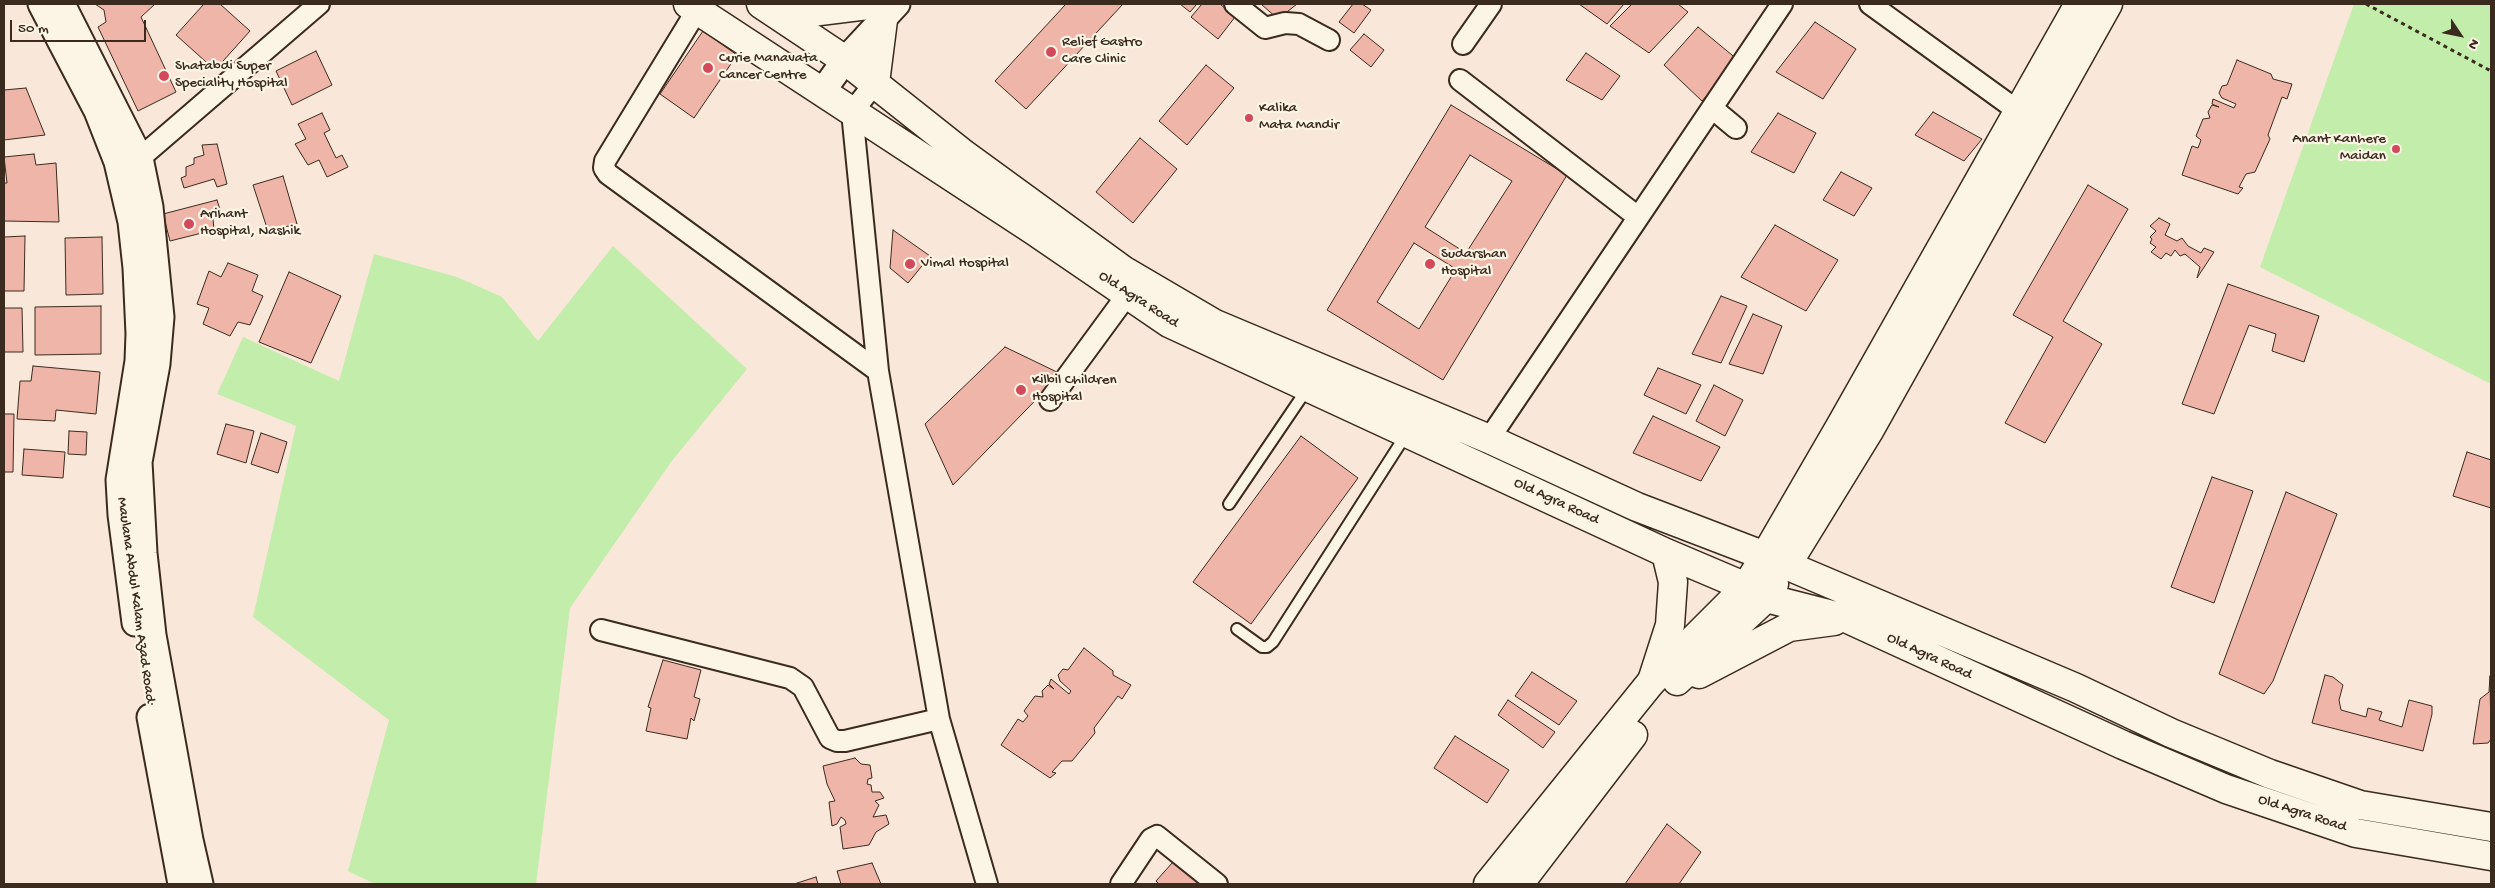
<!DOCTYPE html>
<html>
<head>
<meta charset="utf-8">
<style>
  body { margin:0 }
  #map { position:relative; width:2495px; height:888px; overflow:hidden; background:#f9e8d9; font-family:"Gochi Hand",sans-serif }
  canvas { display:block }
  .frame { position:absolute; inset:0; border:5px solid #3b2a1e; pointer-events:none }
  .north { position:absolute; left:2435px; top:10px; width:50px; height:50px; -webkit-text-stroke:4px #fcf5e5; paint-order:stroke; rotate:124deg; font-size:14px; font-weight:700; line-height:20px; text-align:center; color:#3b2a1e }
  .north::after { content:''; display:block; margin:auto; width:18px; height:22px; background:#3b2a1e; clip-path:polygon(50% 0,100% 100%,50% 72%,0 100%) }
  .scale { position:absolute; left:10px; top:20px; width:136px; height:22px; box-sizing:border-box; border:2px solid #3b2a1e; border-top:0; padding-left:6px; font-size:15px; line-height:18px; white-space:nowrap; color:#3b2a1e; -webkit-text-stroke:4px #fcf5e5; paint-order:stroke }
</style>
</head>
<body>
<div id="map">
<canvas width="2495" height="888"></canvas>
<div class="frame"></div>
<div class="north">N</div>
<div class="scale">50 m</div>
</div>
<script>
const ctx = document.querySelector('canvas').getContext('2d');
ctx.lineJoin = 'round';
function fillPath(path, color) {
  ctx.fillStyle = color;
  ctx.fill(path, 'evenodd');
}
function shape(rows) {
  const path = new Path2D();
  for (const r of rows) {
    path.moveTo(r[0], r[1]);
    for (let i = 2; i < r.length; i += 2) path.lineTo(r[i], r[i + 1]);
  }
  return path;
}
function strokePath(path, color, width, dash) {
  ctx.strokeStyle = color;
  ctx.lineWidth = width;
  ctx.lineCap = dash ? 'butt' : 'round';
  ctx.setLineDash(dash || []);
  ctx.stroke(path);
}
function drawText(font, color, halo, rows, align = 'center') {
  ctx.font = font + ' "Gochi Hand",sans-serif';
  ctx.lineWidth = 4.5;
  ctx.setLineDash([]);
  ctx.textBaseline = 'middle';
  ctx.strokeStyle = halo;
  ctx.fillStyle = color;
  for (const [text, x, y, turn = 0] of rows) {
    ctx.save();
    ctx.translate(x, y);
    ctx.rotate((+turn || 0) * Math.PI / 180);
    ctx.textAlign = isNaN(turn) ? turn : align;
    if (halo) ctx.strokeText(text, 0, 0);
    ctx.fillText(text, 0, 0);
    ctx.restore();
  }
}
const green = shape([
  [2354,4,2491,4,2491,384,2260,267],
  [613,246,747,369,671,462,570,608,536,884,375,884,348,871,389,720,253,617,296,426,217,394,243,337,339,381,374,254,457,277,502,297,538,341]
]);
const building = shape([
  [95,4,155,4,141,17,176,92,138,111,98,27,106,22,104,10,95,4],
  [204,4,220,4,250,31,215,70,176,35,204,4],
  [1066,4,1123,4,1026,109,995,81,1066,4],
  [1180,4,1197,4,1190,12,1180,4],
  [1202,4,1220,4,1235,17,1218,39,1191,17,1202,4],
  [1261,4,1297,4,1278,19,1261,4],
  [1353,4,1362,4,1371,10,1354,33,1339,22,1353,4],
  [1579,4,1624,4,1607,24,1579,4],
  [1632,4,1678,4,1688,12,1649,53,1610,26,1632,4],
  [1815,22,1856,49,1823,99,1776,72,1815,22],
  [1698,27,1738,60,1702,101,1664,65,1698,27],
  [703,31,737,55,694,118,660,94,703,31],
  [1364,34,1384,50,1371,67,1350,50,1364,34],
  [316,51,332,85,292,105,276,71,316,51],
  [1586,53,1620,76,1602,100,1566,80,1586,53],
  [2237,60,2271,74,2273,79,2292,84,2287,99,2282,97,2268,135,2270,139,2255,172,2246,174,2239,187,2243,188,2238,194,2182,175,2192,146,2198,148,2201,140,2196,136,2203,119,2210,118,2208,112,2212,105,2219,107,2212,104,2213,99,2234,108,2236,104,2222,98,2219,93,2222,86,2227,85,2237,60],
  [1206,65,1234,88,1187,145,1159,121,1206,65],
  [26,88,45,135,4,140,4,90,26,88],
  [1451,105,1567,175,1443,380,1327,310,1451,105],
  [1470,155,1512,181,1466,253,1425,227,1470,155],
  [1414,243,1456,269,1419,329,1377,302,1414,243],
  [1933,112,1982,139,1964,161,1915,135,1933,112],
  [322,113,330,130,324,133,336,158,342,155,348,167,327,177,319,160,308,165,295,144,306,139,298,124,322,113],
  [1778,113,1816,133,1794,173,1751,152,1778,113],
  [1140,138,1177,169,1133,223,1096,192,1140,138],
  [217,144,227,184,217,187,214,179,184,188,181,178,186,176,186,167,194,164,194,158,204,155,202,145,217,144],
  [34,154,36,165,56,163,59,222,4,221,4,183,7,183,4,157,34,154],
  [1841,172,1872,188,1854,216,1823,200,1841,172],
  [283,176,297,224,268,231,253,185,283,176],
  [2088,185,2128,209,2063,321,2102,344,2045,443,2005,423,2053,337,2013,315,2088,185],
  [217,200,222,216,213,219,214,230,170,241,163,214,217,200],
  [2159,218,2170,224,2165,235,2177,241,2182,238,2188,246,2201,253,2204,248,2214,252,2197,278,2200,267,2185,254,2180,256,2175,250,2171,256,2166,253,2161,259,2151,252,2156,247,2150,243,2152,239,2150,237,2156,231,2150,226,2159,218],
  [1775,225,1838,260,1806,311,1741,277,1775,225],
  [893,230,930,256,908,283,890,268,893,230],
  [25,236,24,291,4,291,4,237,25,236],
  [102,237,103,294,66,295,65,238,102,237],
  [228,263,258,275,252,291,263,296,250,325,238,322,230,336,203,324,209,308,197,304,209,271,221,277,228,263],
  [289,272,341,296,311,363,259,342,289,272],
  [2228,284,2319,316,2304,362,2272,351,2276,334,2249,325,2214,414,2182,404,2228,284],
  [1721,296,1747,306,1721,363,1692,354,1721,296],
  [101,306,101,354,35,355,35,307,101,306],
  [4,308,22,308,23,352,4,352,4,308],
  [1753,314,1782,326,1763,374,1729,364,1753,314],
  [1005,347,1061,374,953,485,925,424,1005,347],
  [33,366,100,372,96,414,56,410,55,421,17,419,20,381,31,381,33,366],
  [1658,368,1701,385,1686,414,1644,395,1658,368],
  [1714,385,1743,400,1725,436,1696,421,1714,385],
  [4,414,14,414,13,472,4,472,4,414],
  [1653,416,1720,447,1701,481,1633,453,1653,416],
  [226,424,254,431,246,463,217,454,226,424],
  [69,431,87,432,86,455,68,454,69,431],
  [261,433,287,442,278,473,251,464,261,433],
  [1301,436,1358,478,1251,624,1193,582,1301,436],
  [24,449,65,452,63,478,22,475,24,449],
  [2467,452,2491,460,2491,508,2453,496,2467,452],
  [2212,477,2253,491,2214,603,2171,587,2212,477],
  [2286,492,2337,514,2273,681,2264,694,2219,674,2286,492],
  [1084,648,1113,671,1113,675,1131,685,1122,699,1118,696,1094,728,1095,733,1072,761,1062,761,1052,772,1056,773,1050,778,1001,745,1018,719,1023,722,1028,716,1024,711,1035,696,1043,697,1042,691,1048,685,1054,689,1049,684,1051,679,1069,694,1071,691,1060,681,1058,675,1063,669,1068,670,1084,648],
  [663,660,701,670,694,697,700,699,694,721,691,718,687,739,646,731,651,708,648,707,663,660],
  [1532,672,1577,701,1559,725,1515,696,1532,672],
  [2325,675,2333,677,2343,685,2339,700,2341,710,2366,717,2368,708,2382,712,2379,720,2402,727,2409,700,2432,706,2432,714,2423,751,2312,723,2325,675],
  [2490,676,2491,739,2488,743,2473,744,2480,699,2489,692,2490,676],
  [1508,700,1555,732,1543,748,1498,715,1508,700],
  [1455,736,1509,770,1487,803,1434,768,1455,736],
  [855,758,861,764,870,765,872,778,868,779,867,784,871,785,872,792,880,792,884,798,875,801,879,805,873,817,886,815,889,824,876,832,869,845,843,849,840,827,846,824,845,820,841,817,837,824,832,826,829,802,835,801,827,784,823,766,855,758],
  [1667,824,1701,852,1679,884,1625,884,1667,824],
  [1173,862,1202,884,1159,884,1156,881,1173,862],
  [872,863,881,884,841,884,837,871,872,863],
  [816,877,818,884,794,884,816,877]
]);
const path = shape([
  [2366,4,2491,71]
]);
const service = shape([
  [1229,504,1307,389],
  [1237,629,1262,647,1267,647,1273,642,1407,433]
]);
const minor = shape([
  [1235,4,1265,28,1285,23,1299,24,1329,40],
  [1870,4,2018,111,2031,117],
  [697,10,605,161,604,168,608,174,878,371],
  [1463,44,1491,4],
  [1460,80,1638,217],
  [875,83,852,112,878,371,939,719,987,884],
  [1712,108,1736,128],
  [126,161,140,158,319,4],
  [1050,400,1127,295],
  [1489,439,1782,4],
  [601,630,790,678,803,687,830,738,837,741,845,741,939,719],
  [1121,884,1151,839,1157,836,1217,884]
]);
const tertiary = shape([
  [41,4,97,111,117,162,131,222,136,268,139,334,138,361,119,480,121,515,135,623],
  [62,4,140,158,150,207,161,317,157,364,139,462,144,553,153,635,190,840,200,884],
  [822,92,845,60,897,4],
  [150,717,181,884]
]);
const secondary = shape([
  [1765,556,1841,425,2079,4],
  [1786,566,1869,431,2108,4]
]);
const primary = shape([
  [688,4,1033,230,1169,323,1666,553,1746,587],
  [761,4,845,60,961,152,1123,270,1215,324,1489,439,1637,507,1765,556],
  [779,16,876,4],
  [875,83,883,20],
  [1652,681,1670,625,1673,582,1666,553]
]);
const trunk = shape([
  [1746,587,1766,598,1848,619,2123,745,2226,789,2356,833,2491,856],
  [1699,674,1789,627,1834,621],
  [1677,681,1766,598,1774,584],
  [1488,884,1652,681,1746,587,1765,556,2076,688,2171,733,2270,774,2360,805,2491,827],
  [1519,884,1633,735]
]);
const markers = [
  [1051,52,6,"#d1495b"],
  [708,68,6,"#d1495b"],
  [164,76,6,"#d1495b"],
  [1249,118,5,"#d1495b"],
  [2396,149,5,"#d1495b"],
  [189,224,6,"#d1495b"],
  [910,264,6,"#d1495b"],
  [1430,264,6,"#d1495b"],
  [1021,390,6,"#d1495b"]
];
const poiNames = [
  ["Relief Gastro",1062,43],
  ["Care Clinic",1062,60],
  ["Curie Manavata",719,59],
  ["Cancer Centre",719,76],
  ["Shatabdi Super",175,67],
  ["Speciality Hospital",175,84],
  ["Kalika",1259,109],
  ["Mata Mandir",1259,126],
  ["Anant Kanhere",2386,140,"right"],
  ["Maidan",2386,157,"right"],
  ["Arihant",200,215],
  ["Hospital, Nashik",200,232],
  ["Sudarshan",1441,255],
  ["Hospital",1441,272],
  ["Vimal Hospital",921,264],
  ["Kilbil Children",1032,381],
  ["Hospital",1032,398]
];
const streetNames = [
  ["Old Agra Road",1138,300,33],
  ["Old Agra Road",1556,502,25],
  ["Maulana Abdul Kalam Azad Road",135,600,82],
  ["Old Agra Road",1929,657,25],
  ["Old Agra Road",2302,814,18]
];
fillPath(green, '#c2edaa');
fillPath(building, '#efb5a8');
strokePath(building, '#3b2a1e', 1);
strokePath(service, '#3b2a1e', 14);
strokePath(minor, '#3b2a1e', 24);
strokePath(tertiary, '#3b2a1e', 29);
strokePath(secondary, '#3b2a1e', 31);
strokePath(primary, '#3b2a1e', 31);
strokePath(trunk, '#3b2a1e', 31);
strokePath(path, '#3b2a1e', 3, [4, 4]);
strokePath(service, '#fcf5e5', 10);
strokePath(minor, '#fcf5e5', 20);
strokePath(tertiary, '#fcf5e5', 25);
strokePath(secondary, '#fcf5e5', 28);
strokePath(primary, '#fcf5e5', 28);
strokePath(trunk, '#fcf5e5', 28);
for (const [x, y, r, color] of markers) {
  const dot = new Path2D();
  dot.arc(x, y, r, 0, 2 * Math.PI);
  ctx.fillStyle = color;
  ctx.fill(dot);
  strokePath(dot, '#fcf5e5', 2);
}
drawText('15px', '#3b2a1e', '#fcf5e5', poiNames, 'left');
drawText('15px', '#3b2a1e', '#fcf5e5', streetNames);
</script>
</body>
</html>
